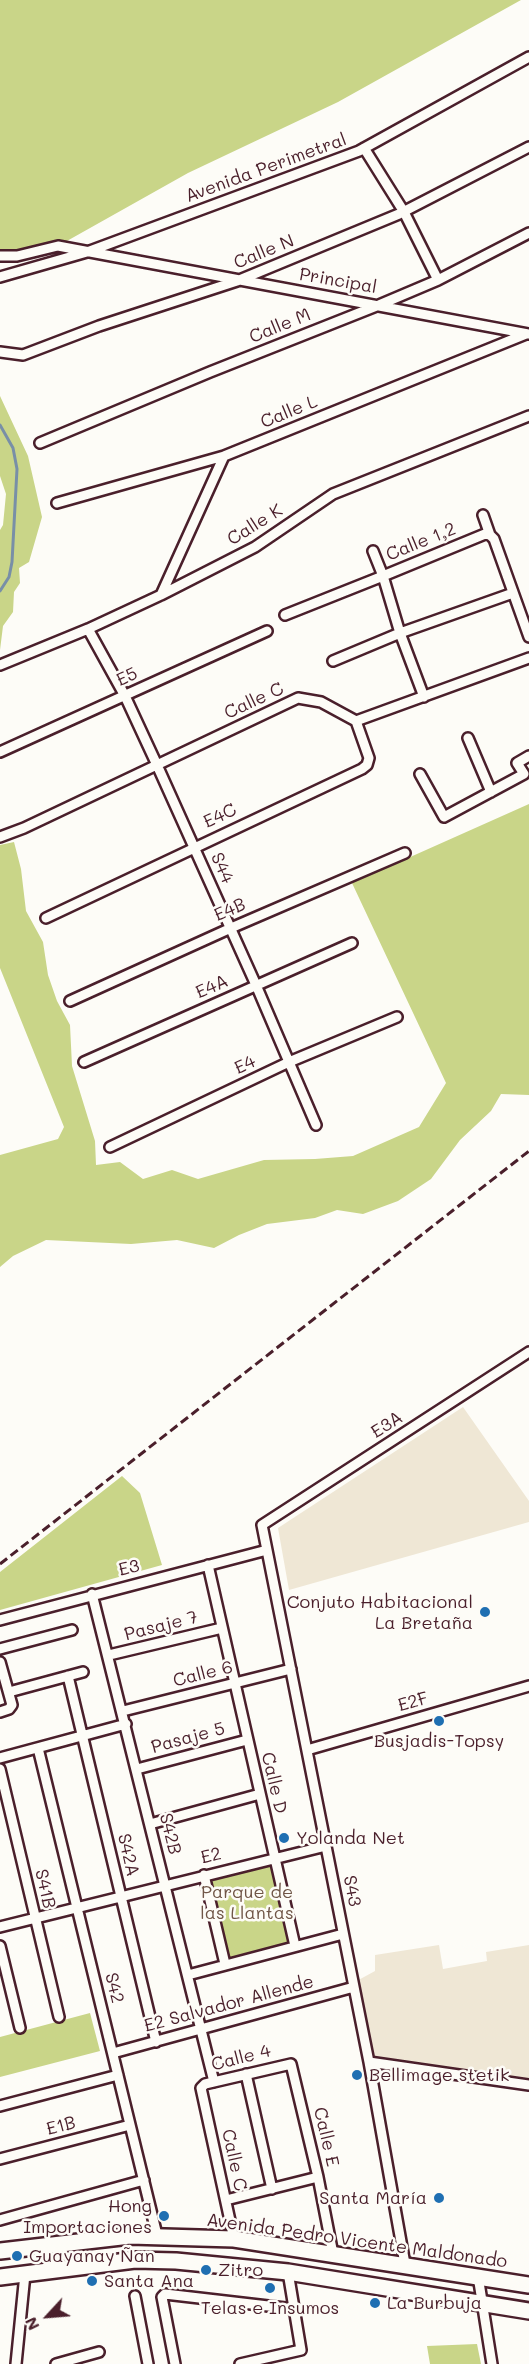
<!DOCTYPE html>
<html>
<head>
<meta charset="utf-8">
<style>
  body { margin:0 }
  #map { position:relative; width:529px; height:2364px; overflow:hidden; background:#fdfcf7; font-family:Mali,sans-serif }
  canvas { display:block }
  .north { position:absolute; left:18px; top:2286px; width:60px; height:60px; -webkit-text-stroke:4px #fdfcf7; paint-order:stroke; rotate:244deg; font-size:16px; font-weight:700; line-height:24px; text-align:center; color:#4a1f2b }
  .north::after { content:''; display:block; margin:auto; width:21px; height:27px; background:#4a1f2b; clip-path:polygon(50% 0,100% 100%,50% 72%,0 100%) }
</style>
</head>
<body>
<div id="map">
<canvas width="529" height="2364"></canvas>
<div class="north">N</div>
</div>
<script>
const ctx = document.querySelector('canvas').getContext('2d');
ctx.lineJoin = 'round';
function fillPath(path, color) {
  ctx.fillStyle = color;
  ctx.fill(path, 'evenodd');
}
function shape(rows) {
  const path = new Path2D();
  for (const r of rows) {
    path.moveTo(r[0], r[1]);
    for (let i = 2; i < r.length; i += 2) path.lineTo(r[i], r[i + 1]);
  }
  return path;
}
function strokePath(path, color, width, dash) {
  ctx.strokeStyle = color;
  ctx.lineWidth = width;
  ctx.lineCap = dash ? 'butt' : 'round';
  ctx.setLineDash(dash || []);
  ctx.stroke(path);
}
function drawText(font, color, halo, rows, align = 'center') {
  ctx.font = font + ' Mali,sans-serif';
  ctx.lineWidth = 5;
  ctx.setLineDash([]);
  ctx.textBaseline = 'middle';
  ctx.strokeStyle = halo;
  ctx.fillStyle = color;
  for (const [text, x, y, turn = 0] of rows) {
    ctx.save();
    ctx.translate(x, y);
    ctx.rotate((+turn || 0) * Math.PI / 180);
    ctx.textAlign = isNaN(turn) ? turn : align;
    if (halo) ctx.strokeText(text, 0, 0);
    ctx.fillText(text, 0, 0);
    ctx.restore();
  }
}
const built = shape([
  [463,1407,529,1501,529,1522,289,1590,278,1528],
  [439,1945,443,1969,487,1961,486,1952,529,1945,529,2085,369,2062,353,1983,375,1971,375,1955]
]);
const green = shape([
  [0,0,521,0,338,102,188,173,58,246,0,256],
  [0,396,28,456,42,517,29,562,19,568,20,583,14,592,13,612,3,626,0,650,0,530,3,525,6,494,0,476],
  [529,804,529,1095,501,1094,491,1111,460,1140,431,1179,398,1201,363,1214,337,1210,315,1218,267,1224,239,1235,214,1248,177,1240,131,1244,46,1240,13,1256,0,1267,0,1155,58,1139,64,1127,0,968,0,845,14,842,21,869,26,911,43,942,48,975,57,1001,70,1025,72,1066,95,1141,96,1165,120,1162,143,1179,172,1170,198,1179,264,1160,315,1159,353,1156,419,1127,446,1083,352,883],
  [122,1476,140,1493,162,1565,0,1610,0,1572],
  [272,1861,290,1947,228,1960,208,1877],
  [90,2013,100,2051,0,2077,0,2037],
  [477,2344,481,2364,430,2364,427,2346]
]);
const stream = shape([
  [0,425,13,448,17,469,12,562,9,577,0,591]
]);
const minor = shape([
  [364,148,404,212,438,280],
  [0,256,17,256,58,246,529,334],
  [0,277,87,252,359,151,529,57],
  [0,352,23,355,99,326,237,281,399,214,529,147],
  [40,443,210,372,379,305,438,280,529,233],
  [57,503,224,456,526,334],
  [483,515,490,535],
  [161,595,224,456],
  [285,615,383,576,373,551],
  [88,629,125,696,157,765,256,985,316,1125],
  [333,661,400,633,513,593],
  [0,665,88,629,161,595,255,547,333,494,529,416],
  [424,697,400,633,383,576,485,534,490,535,494,539,529,637],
  [468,738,491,792],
  [0,752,267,631],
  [420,774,444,817,524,774,517,763,529,756],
  [0,837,24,828,298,698,321,702,356,721,529,658],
  [46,918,362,769,367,765,369,758,356,721],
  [70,1001,231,928,405,853],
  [84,1062,352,943],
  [110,1147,289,1062,397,1017],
  [208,1565,295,1946],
  [92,1594,214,2082],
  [0,1620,267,1550],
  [0,1649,72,1630],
  [109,1655,222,1628],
  [0,1662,12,1705,9,1709,0,1712],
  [68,1676,156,2042],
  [9,1692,83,1672],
  [123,1711,291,1669],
  [38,1748,157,2235],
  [307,1750,529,1686],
  [0,1758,126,1724],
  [0,1769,59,2017],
  [137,1769,247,1740],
  [150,1824,260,1794],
  [204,1875,225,1964],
  [0,1927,326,1846],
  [0,1946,20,2028],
  [188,1975,343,1934],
  [113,2053,354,1987],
  [369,2062,529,2085],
  [246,2074,272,2189],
  [0,2106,118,2075],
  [0,2159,130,2125],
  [226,2200,318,2177],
  [0,2220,144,2180],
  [234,2239,201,2088,205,2084,291,2064,318,2177,333,2254],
  [405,2264,369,2062,262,1525,529,1352],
  [478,2276,492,2364],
  [135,2296,148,2364],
  [16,2364,25,2274],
  [56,2364,99,2352],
  [175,2364,162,2297,165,2294,294,2309],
  [240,2364,301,2350,288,2272]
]);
const primary = shape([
  [0,2251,130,2236,234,2239,529,2285],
  [0,2277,135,2260,176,2261,288,2272,529,2311]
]);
const rail = shape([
  [0,1564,529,1151]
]);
const markers = [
  [485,1612,6,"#1f6fb2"],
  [439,1721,6,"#1f6fb2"],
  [284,1838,6,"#1f6fb2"],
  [357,2075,6,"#1f6fb2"],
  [439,2198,6,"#1f6fb2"],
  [164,2216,6,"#1f6fb2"],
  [17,2256,6,"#1f6fb2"],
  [206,2270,6,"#1f6fb2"],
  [92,2281,6,"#1f6fb2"],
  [270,2288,6,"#1f6fb2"],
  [375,2303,6,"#1f6fb2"]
];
const streetNames = [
  ["Avenida Perimetral",266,168,-20],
  ["Calle N",264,252,-22],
  ["Principal",338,281,10],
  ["Calle M",280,326,-22],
  ["Calle L",289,412,-22],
  ["Calle K",255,525,-32],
  ["Calle 1,2",421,542,-22],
  ["E5",127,677,-25],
  ["Calle C",254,701,-25],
  ["E4C",220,816,-25],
  ["S44",222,868,66],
  ["E4B",230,910,-24],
  ["E4A",212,987,-24],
  ["E4",245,1065,-25],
  ["E3A",387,1425,-33],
  ["E3",129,1568,-14],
  ["Pasaje 7",161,1626,-14],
  ["Calle 6",203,1674,-14],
  ["E2F",413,1702,-16],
  ["Pasaje 5",188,1738,-15],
  ["Calle D",274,1783,77],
  ["S42B",170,1834,76],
  ["S42A",128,1855,77],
  ["E2",211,1856,-14],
  ["S41B",45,1889,77],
  ["S43",352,1891,79],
  ["S42",114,1988,76],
  ["E2 Salvador Allende",229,2004,-15],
  ["Calle 4",241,2058,-14],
  ["E1B",61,2126,-15],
  ["Calle E",326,2137,77],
  ["Calle C",234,2160,78],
  ["Avenida Pedro Vicente Maldonado",357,2241,8]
];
const poiNames = [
  ["Conjuto Habitacional",473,1602,"right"],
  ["La Bretaña",473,1623,"right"],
  ["Busjadis-Topsy",439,1741,"center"],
  ["Yolanda Net",296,1838],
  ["Bellimage stetik",369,2075],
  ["Santa María",427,2198,"right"],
  ["Hong",152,2206,"right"],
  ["Importaciones",152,2227,"right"],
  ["Guayanay Ñan",29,2256],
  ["Zitro",218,2270],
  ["Santa Ana",104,2281],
  ["La Burbuja",387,2303],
  ["Telas e Insumos",270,2308,"center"]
];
const parkNames = [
  ["Parque de",247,1892],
  ["las Llantas",247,1913]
];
fillPath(built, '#efe7d5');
fillPath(green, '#c9d588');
strokePath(stream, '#788fa7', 3);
strokePath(minor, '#4a1f2b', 14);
strokePath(primary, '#4a1f2b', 20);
strokePath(minor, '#fdfcf7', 9);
strokePath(primary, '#fdfcf7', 15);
strokePath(rail, '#4a1f2b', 3, [9, 4.5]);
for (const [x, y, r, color] of markers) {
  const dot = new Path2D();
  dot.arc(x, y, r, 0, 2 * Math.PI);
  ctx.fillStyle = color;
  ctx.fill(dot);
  strokePath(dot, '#fdfcf7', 2);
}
drawText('18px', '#4a1f2b', '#fdfcf7', streetNames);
drawText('18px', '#4a1f2b', '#fdfcf7', poiNames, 'left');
drawText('18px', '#705647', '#fdfcf7', parkNames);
</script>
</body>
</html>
